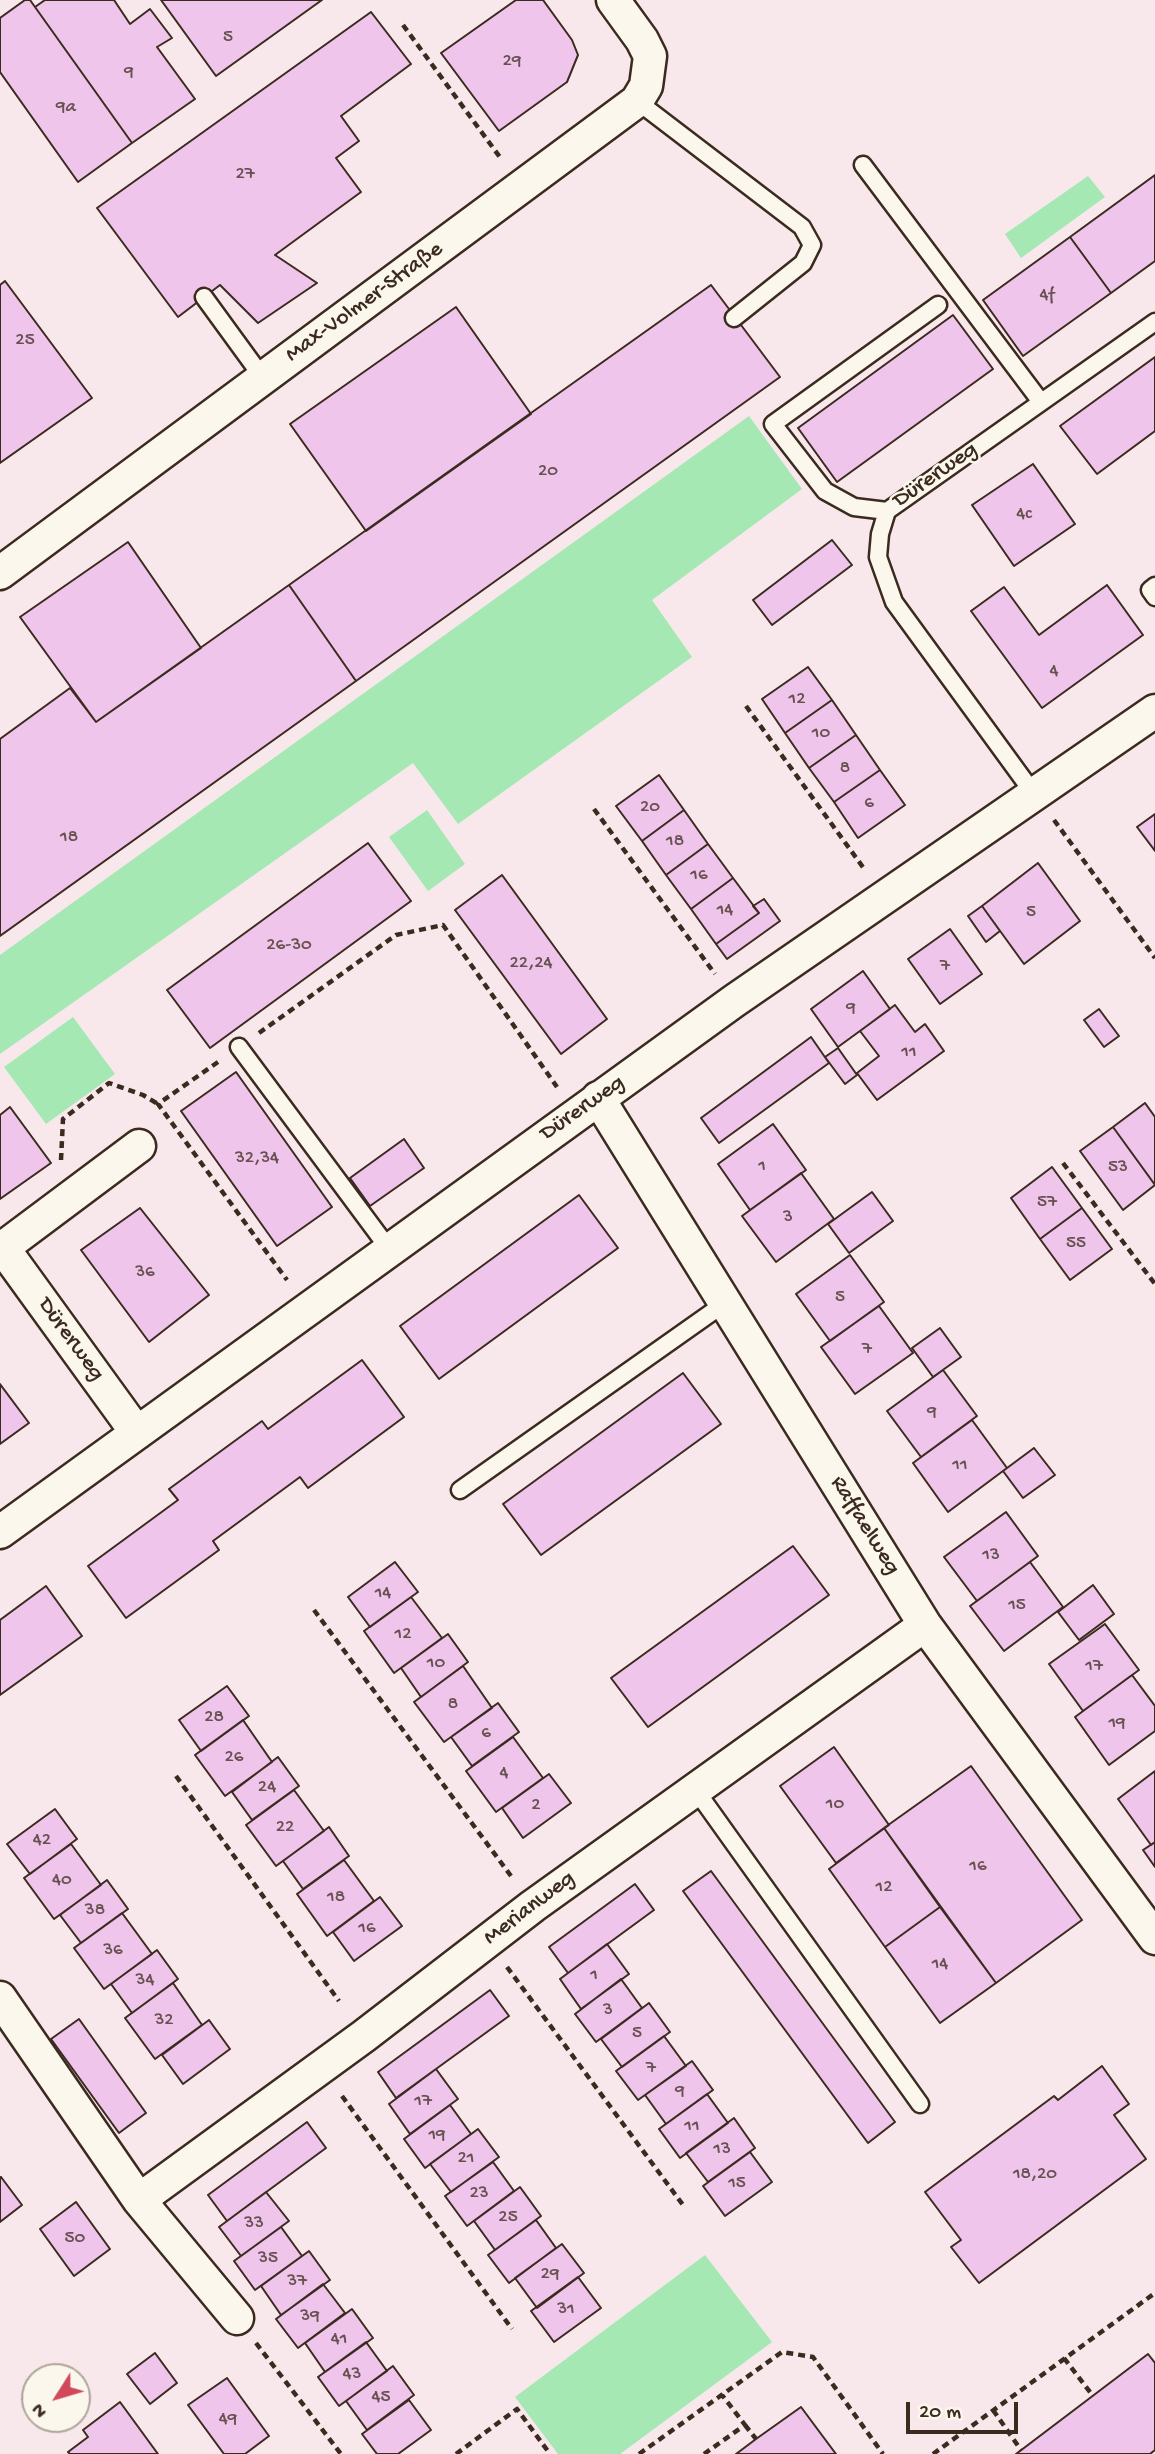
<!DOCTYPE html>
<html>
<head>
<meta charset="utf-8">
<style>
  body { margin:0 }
  #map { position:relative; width:1155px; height:2454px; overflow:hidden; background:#f8e8ec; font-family:"Gochi Hand",sans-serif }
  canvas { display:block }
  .north { position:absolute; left:21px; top:2363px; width:70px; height:70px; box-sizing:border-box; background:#fbf7ec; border:2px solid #aea59a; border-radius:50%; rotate:233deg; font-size:19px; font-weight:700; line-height:28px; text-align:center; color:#3b2a1e }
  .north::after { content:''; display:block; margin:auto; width:24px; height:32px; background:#d1495b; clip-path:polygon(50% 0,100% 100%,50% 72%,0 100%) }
  .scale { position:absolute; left:906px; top:2402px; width:112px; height:32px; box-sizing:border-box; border:4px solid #3b2a1e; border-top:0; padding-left:9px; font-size:21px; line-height:24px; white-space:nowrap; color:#3b2a1e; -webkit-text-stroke:5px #fbf7ec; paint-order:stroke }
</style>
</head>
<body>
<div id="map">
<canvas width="1155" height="2454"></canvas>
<div class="north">N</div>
<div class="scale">20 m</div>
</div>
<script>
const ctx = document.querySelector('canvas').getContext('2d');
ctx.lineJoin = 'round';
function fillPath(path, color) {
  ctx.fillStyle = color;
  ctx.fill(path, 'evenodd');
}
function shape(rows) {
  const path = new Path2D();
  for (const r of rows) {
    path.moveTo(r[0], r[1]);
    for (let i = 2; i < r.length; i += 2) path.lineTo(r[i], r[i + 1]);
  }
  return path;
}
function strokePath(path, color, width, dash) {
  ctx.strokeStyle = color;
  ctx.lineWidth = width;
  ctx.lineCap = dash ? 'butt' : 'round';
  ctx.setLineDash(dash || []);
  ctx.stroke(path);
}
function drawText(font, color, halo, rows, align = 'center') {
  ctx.font = font + ' "Gochi Hand",sans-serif';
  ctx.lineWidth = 5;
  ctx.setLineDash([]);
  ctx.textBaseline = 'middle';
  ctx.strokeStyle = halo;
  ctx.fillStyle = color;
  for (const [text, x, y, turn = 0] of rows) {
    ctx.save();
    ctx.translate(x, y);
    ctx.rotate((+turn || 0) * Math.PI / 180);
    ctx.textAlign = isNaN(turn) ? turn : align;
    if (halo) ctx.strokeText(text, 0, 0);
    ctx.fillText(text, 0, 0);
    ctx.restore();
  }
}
const green = shape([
  [1088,176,1105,197,1021,258,1005,234],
  [749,416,802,489,652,600,692,657,458,824,413,763,0,1054,0,955],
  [427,810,465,864,428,891,389,837],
  [73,1017,115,1074,46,1124,4,1067],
  [705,2255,772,2342,620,2454,558,2454,515,2397]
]);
const building = shape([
  [25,0,30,0,35,7,132,143,78,182,0,72,0,18,25,0],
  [45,0,114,0,130,24,150,9,172,38,157,47,195,99,132,143,35,7,45,0],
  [161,0,322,0,216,76,161,0],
  [516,0,543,0,572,40,578,55,567,82,499,131,441,53,516,0],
  [371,12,411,64,341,116,359,141,336,158,361,192,275,255,317,283,258,323,220,285,178,317,97,208,371,12],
  [1155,175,1155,261,1111,293,1070,237,1155,175],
  [1070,237,1111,293,1023,356,983,300,1070,237],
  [5,281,92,398,0,463,0,285,5,281],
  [711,285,780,377,356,681,289,585,711,285],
  [456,307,531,414,366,531,290,424,456,307],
  [953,315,993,369,837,482,798,428,953,315],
  [1155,357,1155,431,1097,474,1060,426,1155,357],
  [1033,464,1075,524,1014,566,972,505,1033,464],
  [832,540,852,565,772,625,753,600,832,540],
  [128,542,201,648,96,722,20,617,128,542],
  [289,585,356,681,0,936,0,739,70,688,96,722,289,585],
  [1107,585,1143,635,1042,708,971,611,1004,587,1039,635,1107,585],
  [808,667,832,700,785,733,762,699,808,667],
  [832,700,856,735,809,768,785,733,832,700],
  [856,735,880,770,834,802,809,768,856,735],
  [880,770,905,805,858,838,834,802,880,770],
  [659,775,684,810,642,841,616,806,659,775],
  [684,810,708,844,666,875,642,841,684,810],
  [1155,814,1155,851,1137,827,1155,814],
  [368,843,411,901,210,1048,167,990,368,843],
  [708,844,733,878,691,909,666,875,708,844],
  [1038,863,1080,921,1024,964,982,906,1038,863],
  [502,875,607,1019,561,1054,455,910,502,875],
  [733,878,759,913,716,944,691,909,733,878],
  [764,899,780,921,727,959,716,944,759,913,753,906,764,899],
  [982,906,1000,931,986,942,968,916,982,906],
  [950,929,982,974,940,1004,908,959,950,929],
  [863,971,890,1009,838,1047,811,1009,863,971],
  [895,1005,915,1032,925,1024,944,1051,877,1100,857,1073,879,1056,860,1031,895,1005],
  [1099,1009,1119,1036,1104,1047,1084,1020,1099,1009],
  [811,1037,829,1063,719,1143,701,1118,811,1037],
  [838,1048,857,1075,845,1084,825,1057,838,1048],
  [236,1072,332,1207,277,1246,181,1111,236,1072],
  [1145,1103,1155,1117,1155,1185,1113,1127,1145,1103],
  [10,1107,51,1163,0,1199,0,1115,10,1107],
  [773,1124,806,1170,750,1210,718,1164,773,1124],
  [1113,1127,1155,1185,1123,1210,1080,1151,1113,1127],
  [404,1139,424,1168,370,1206,350,1178,404,1139],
  [1052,1167,1082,1208,1040,1239,1011,1198,1052,1167],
  [801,1173,834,1219,776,1262,742,1216,801,1173],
  [872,1192,893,1221,849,1253,828,1224,872,1192],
  [579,1195,618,1248,439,1379,400,1326,579,1195],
  [140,1208,209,1295,149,1342,81,1250,140,1208],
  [1082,1208,1112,1249,1070,1280,1040,1239,1082,1208],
  [850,1255,884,1302,830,1341,796,1294,850,1255],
  [879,1306,913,1353,855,1394,821,1347,879,1306],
  [940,1328,961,1357,933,1377,912,1348,940,1328],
  [362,1360,404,1417,308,1488,300,1477,213,1541,219,1550,126,1618,88,1566,178,1500,169,1489,262,1421,268,1429,362,1360],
  [943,1370,977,1416,921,1457,887,1411,943,1370],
  [683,1373,721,1424,541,1555,503,1504,683,1373],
  [0,1384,29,1423,0,1444,0,1384],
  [972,1420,1007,1468,948,1512,913,1463,972,1420],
  [1034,1448,1055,1475,1023,1498,1003,1471,1034,1448],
  [1006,1512,1038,1556,977,1601,944,1557,1006,1512],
  [793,1546,829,1595,648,1727,611,1678,793,1546],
  [395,1562,418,1592,370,1627,348,1597,395,1562],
  [1030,1562,1063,1607,1004,1651,970,1606,1030,1562],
  [1093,1585,1114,1614,1079,1640,1058,1612,1093,1585],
  [46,1586,82,1636,0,1695,0,1620,46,1586],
  [411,1597,442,1638,394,1673,364,1631,411,1597],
  [1105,1624,1139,1670,1083,1711,1049,1664,1105,1624],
  [448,1634,468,1662,421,1697,401,1668,448,1634],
  [463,1666,492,1708,444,1742,414,1702,463,1666],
  [1132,1675,1155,1706,1155,1731,1109,1765,1075,1717,1132,1675],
  [227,1686,249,1716,201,1751,179,1720,227,1686],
  [498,1703,519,1732,472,1766,451,1737,498,1703],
  [243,1720,272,1762,225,1796,195,1755,243,1720],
  [513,1737,543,1778,496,1812,466,1771,513,1737],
  [834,1747,889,1825,836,1863,780,1786,834,1747],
  [278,1757,299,1786,252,1820,232,1792,278,1757],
  [971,1766,1082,1920,996,1983,884,1828,971,1766],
  [1155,1771,1155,1842,1151,1845,1118,1799,1155,1771],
  [549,1774,571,1803,523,1838,502,1808,549,1774],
  [294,1790,324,1831,276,1866,246,1825,294,1790],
  [55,1809,77,1839,30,1874,7,1844,55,1809],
  [329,1827,349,1856,303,1889,283,1861,329,1827],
  [884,1828,940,1907,885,1947,829,1869,884,1828],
  [1155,1842,1155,1867,1143,1850,1155,1842],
  [71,1844,101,1885,54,1919,24,1878,71,1844],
  [344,1860,374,1901,327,1936,297,1894,344,1860],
  [711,1871,895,2122,868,2143,683,1891,711,1871],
  [107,1880,128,1909,81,1943,60,1915,107,1880],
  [635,1884,654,1910,568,1973,549,1947,635,1884],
  [380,1897,402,1926,354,1961,333,1932,380,1897],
  [940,1907,996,1983,940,2023,885,1947,940,1907],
  [122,1913,152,1954,104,1989,74,1948,122,1913],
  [607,1944,629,1974,581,2009,560,1979,607,1944],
  [157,1950,178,1979,132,2013,111,1984,157,1950],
  [621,1979,642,2008,596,2042,575,2014,621,1979],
  [173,1983,202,2025,155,2059,125,2018,173,1983],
  [490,1990,509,2016,396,2098,378,2072,490,1990],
  [649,2003,670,2032,622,2067,601,2039,649,2003],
  [79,2019,146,2113,119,2133,51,2039,79,2019],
  [209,2020,230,2049,183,2084,162,2055,209,2020],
  [664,2036,686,2066,638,2100,616,2071,664,2036],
  [692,2061,713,2090,666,2124,645,2095,692,2061],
  [1102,2066,1129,2104,1114,2115,1146,2159,979,2283,951,2247,961,2240,925,2192,1054,2096,1058,2100,1102,2066],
  [436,2069,458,2099,410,2134,389,2104,436,2069],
  [707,2094,728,2123,680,2158,659,2129,707,2094],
  [450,2105,471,2134,425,2168,404,2139,450,2105],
  [734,2118,755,2148,708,2182,686,2153,734,2118],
  [307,2122,326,2148,227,2221,208,2195,307,2122],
  [478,2129,499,2157,451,2192,430,2164,478,2129],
  [750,2152,772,2182,725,2216,703,2186,750,2152],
  [493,2162,514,2191,467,2226,445,2196,493,2162],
  [1,2177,22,2205,0,2222,0,2178,1,2177],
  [520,2187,541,2216,495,2250,474,2221,520,2187],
  [266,2192,289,2221,241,2256,219,2227,266,2192],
  [76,2202,110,2249,74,2276,40,2229,76,2202],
  [536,2220,556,2248,509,2283,488,2255,536,2220],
  [281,2227,302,2256,255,2290,234,2261,281,2227],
  [562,2244,584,2273,537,2308,515,2278,562,2244],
  [309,2251,330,2280,281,2315,261,2286,309,2251],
  [578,2277,601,2308,554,2342,531,2311,578,2277],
  [323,2284,345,2313,298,2348,276,2319,323,2284],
  [352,2309,373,2338,325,2372,305,2343,352,2309],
  [366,2342,387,2371,339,2406,318,2377,366,2342],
  [155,2353,177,2383,150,2404,127,2374,155,2353],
  [1148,2354,1155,2363,1155,2450,1150,2454,1016,2454,1148,2354],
  [393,2366,414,2395,367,2430,346,2401,393,2366],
  [227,2378,269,2436,245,2454,224,2454,188,2405,227,2378],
  [409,2400,431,2430,398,2454,377,2454,362,2434,409,2400],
  [120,2402,158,2454,70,2454,68,2452,88,2437,83,2430,120,2402],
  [801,2407,836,2454,736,2454,756,2439,801,2407]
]);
const path = shape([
  [403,25,502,160],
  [746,706,865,870],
  [594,809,715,974],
  [1054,820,1155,958],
  [259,1033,396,935,443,925,557,1087],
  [218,1062,158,1104,287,1280],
  [61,1160,63,1119,109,1083,143,1095,158,1104],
  [1063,1163,1155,1284],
  [314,1610,511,1876],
  [176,1776,339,2001],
  [507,1967,683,2205],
  [342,2096,512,2329],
  [256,2343,341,2454],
  [1064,2358,1093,2396],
  [993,2410,1021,2450],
  [745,2425,756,2439],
  [456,2454,517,2409,550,2454],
  [639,2454,782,2352,813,2357,883,2454],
  [704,2454,745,2425,722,2395],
  [933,2454,1155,2293]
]);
const service = shape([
  [637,101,802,227,812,245,803,263,734,318],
  [863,165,1041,402],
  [204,297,263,378],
  [887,511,854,507,825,491,773,424,938,305],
  [1155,586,1150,590,1155,597],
  [1034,794,894,602,878,557,880,534,887,511,1155,322],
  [239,1047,389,1249],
  [460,1490,725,1303],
  [695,1789,920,2104]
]);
const minor = shape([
  [0,573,637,101,646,86,650,56,642,40,613,0],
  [598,1098,925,1625,1155,1938],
  [3,1248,137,1433],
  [0,1250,139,1146],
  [0,1532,734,1001,1155,711],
  [0,1998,139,2200,237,2318],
  [139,2200,364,2036,533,1906,925,1625]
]);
const numberNames = [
  ["5",228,38],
  ["29",512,62],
  ["9",129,73],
  ["9a",66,108],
  ["27",245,175],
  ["4f",1047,296],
  ["25",25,341],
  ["20",548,472],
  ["4c",1024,515],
  ["4",1054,672],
  ["12",797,700],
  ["10",821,734],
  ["8",845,769],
  ["6",869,804],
  ["20",650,808],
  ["18",69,838],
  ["18",675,842],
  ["16",699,876],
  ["14",725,911],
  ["5",1031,913],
  ["26-30",289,946],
  ["22,24",531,964],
  ["7",945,967],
  ["9",851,1009],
  ["11",909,1053],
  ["32,34",257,1159],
  ["1",762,1167],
  ["53",1118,1168],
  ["57",1047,1203],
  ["3",788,1218],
  ["55",1076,1244],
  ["36",145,1273],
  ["5",840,1298],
  ["7",867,1350],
  ["9",932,1413],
  ["11",960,1466],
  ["13",991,1556],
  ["14",383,1594],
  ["15",1017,1606],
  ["12",403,1635],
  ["10",436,1664],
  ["17",1094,1667],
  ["8",453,1705],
  ["28",214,1718],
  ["19",1117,1724],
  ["6",486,1734],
  ["26",234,1758],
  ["4",504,1774],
  ["24",267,1788],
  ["10",835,1805],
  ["2",536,1806],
  ["22",285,1828],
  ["42",42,1841],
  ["16",978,1867],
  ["40",62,1881],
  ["12",884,1888],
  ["18",336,1898],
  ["38",95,1911],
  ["16",367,1929],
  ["36",113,1951],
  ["14",940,1965],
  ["1",594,1976],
  ["34",145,1981],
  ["3",608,2011],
  ["32",164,2021],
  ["5",637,2034],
  ["7",651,2069],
  ["9",680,2092],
  ["17",423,2102],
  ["11",692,2127],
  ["19",437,2136],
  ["13",722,2150],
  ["21",466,2159],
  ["18,20",1035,2175],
  ["15",737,2184],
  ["23",479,2194],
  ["25",508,2218],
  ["33",254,2224],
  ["50",75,2239],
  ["35",268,2259],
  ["29",550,2275],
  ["37",297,2282],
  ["31",566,2310],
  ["39",310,2317],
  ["41",339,2340],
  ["43",352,2375],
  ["45",381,2398],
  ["49",228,2420]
];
const streetNames = [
  ["Max-Volmer-Straße",365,303,-36],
  ["Dürerweg",936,476,-35],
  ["Dürerweg",583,1109,-35],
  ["Dürerweg",70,1340,54],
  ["Raffaelweg",864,1526,58],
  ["Merianweg",530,1909,-37]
];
fillPath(green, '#a5e8b3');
fillPath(building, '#f0c5eb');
strokePath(building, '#3b2a1e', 2);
strokePath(service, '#3b2a1e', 21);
strokePath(minor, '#3b2a1e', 37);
strokePath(path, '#3b2a1e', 4.5, [7, 5]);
strokePath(service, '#fbf7ec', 16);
strokePath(minor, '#fbf7ec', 32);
drawText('19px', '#685151', null, numberNames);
drawText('23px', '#3b2a1e', '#fbf7ec', streetNames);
</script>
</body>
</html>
